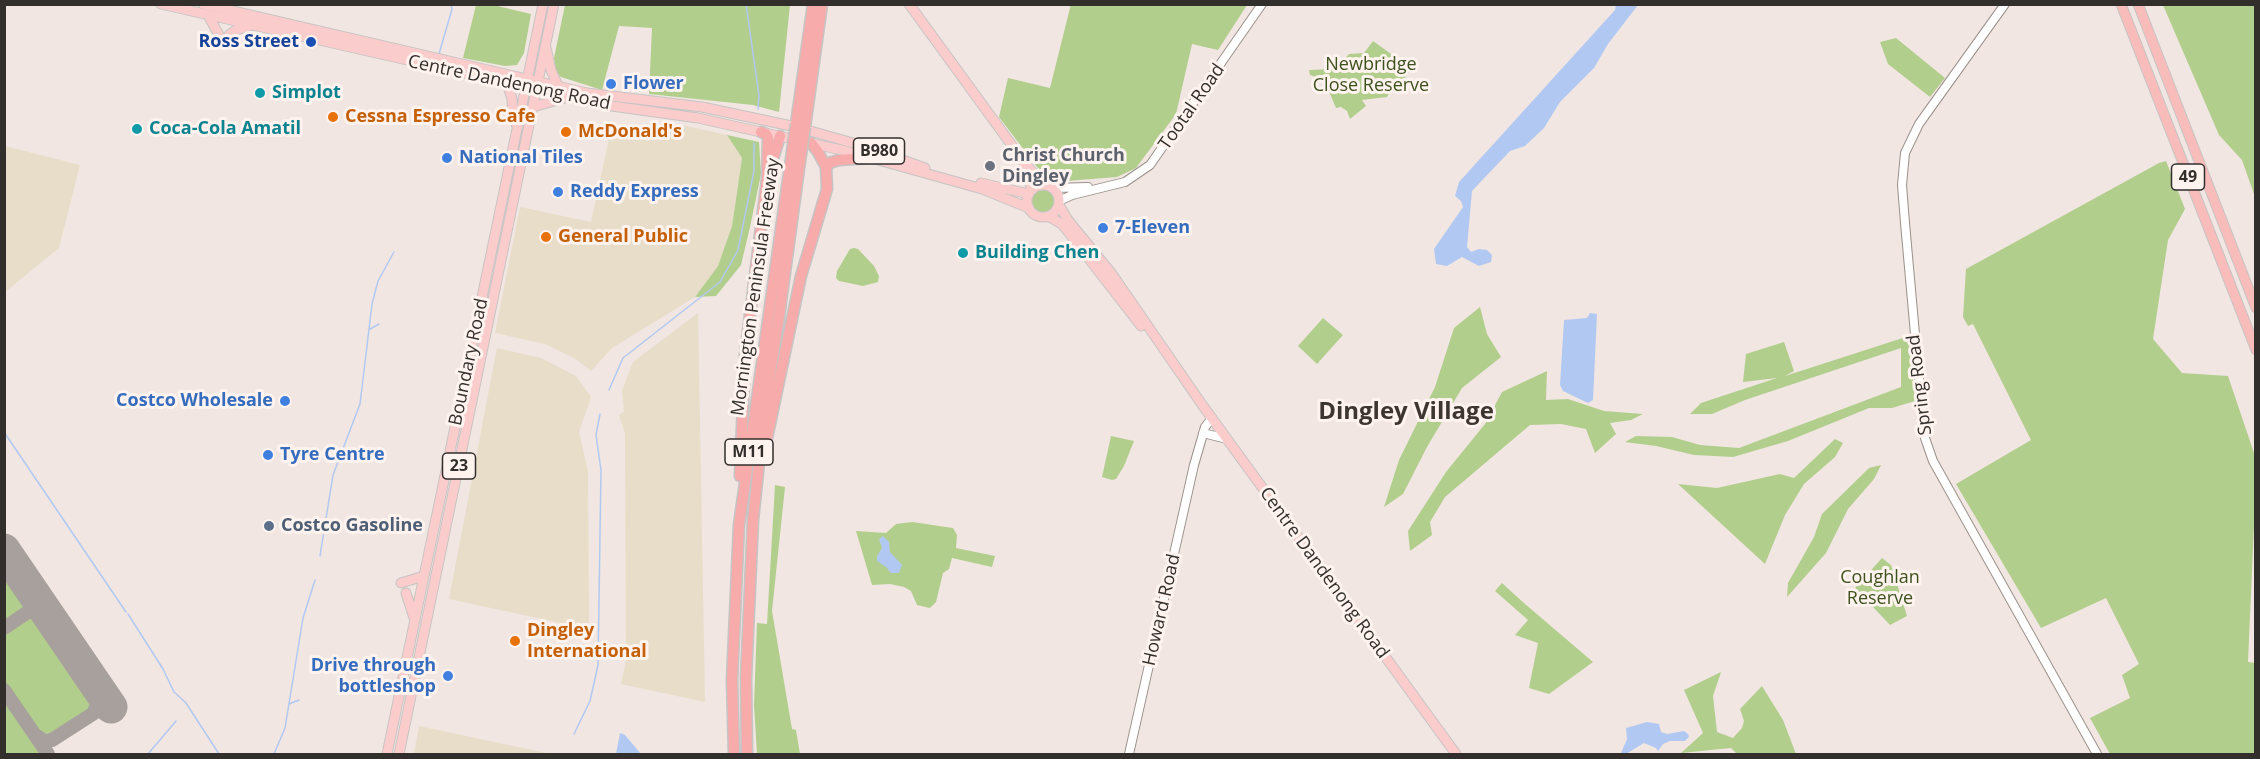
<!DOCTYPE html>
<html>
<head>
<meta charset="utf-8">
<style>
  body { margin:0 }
  #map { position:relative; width:2260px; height:759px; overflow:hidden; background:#f1e6e1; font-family:"Open Sans",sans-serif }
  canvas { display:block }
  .frame { position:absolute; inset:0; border:6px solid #322e2c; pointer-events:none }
</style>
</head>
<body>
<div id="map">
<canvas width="2260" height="759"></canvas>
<div class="frame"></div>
</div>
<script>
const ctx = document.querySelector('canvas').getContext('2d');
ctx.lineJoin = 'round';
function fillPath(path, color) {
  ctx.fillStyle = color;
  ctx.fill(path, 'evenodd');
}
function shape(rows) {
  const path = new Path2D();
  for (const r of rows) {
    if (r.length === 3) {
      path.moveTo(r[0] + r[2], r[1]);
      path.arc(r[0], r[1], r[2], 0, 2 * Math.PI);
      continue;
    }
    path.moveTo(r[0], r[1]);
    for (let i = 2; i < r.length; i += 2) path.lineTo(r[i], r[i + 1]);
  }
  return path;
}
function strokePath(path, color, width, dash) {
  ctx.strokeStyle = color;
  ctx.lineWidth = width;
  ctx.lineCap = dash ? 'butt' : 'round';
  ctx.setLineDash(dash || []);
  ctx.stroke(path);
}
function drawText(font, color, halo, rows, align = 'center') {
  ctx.font = font + ' "Open Sans",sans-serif';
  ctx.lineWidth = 6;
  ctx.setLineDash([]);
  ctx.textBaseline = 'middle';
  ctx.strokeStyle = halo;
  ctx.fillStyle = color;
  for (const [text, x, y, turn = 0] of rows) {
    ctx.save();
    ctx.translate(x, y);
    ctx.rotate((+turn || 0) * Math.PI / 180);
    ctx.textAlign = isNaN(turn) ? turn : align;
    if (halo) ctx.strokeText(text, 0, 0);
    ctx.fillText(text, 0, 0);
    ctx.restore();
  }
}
const industrial = shape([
  [682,125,727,135,742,158,732,226,718,266,695,297,612,348,591,371,576,359,545,344,495,333,520,207,591,222,609,139],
  [5,146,80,165,59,248,5,292],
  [698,313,705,702,621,684,626,660,625,434,619,415,624,412,622,390,633,362],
  [497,348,541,358,576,376,591,397,579,432,588,471,589,629,449,599],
  [419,726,551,754,414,754]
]);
const green = shape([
  [1071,4,1247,5,1218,50,1192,44,1176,114,1136,168,1117,177,1066,181,1052,178,1037,167,999,117,1008,78,1050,88],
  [476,5,493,5,531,14,524,53,517,65,505,66,463,58],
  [565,5,790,5,779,112,753,105,649,94,652,28,619,26,602,90,561,77,556,72,554,58],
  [2163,5,2255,5,2255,197,2242,160,2219,135],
  [1896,38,1945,78,1930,97,1888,64,1880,42],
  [1373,41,1412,69,1398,86,1392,88,1387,97,1362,100,1366,106,1350,119,1347,111,1341,107,1336,108,1327,87,1329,81,1310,75,1309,70,1336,69,1349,54,1364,53],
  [727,135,759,142,761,174,750,227,741,265,716,296,695,297,718,266,732,226,742,158],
  [2166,161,2185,209,2168,240,2153,339,2182,373,2228,376,2255,456,2256,524,2254,525,2248,662,2255,663,2255,754,2110,754,2090,718,2130,698,2122,675,2139,664,2106,598,2041,628,1956,484,2031,440,1973,324,1968,326,1963,317,1966,269,2159,163],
  [1043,201,13],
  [854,248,858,249,874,266,879,276,878,282,863,286,839,281,836,278,837,271,850,249],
  [1480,307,1487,334,1501,357,1462,388,1427,447,1403,494,1384,507,1399,460,1435,387,1454,328],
  [1323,318,1343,335,1317,364,1298,346],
  [1909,336,1915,401,1892,408,1869,408,1788,441,1733,457,1694,455,1656,446,1625,442,1636,436,1672,437,1700,445,1739,448,1901,387,1901,348,1745,400,1712,414,1690,414,1701,403,1777,378,1743,382,1746,354,1784,342,1794,371,1785,376],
  [1547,371,1546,400,1568,399,1604,411,1643,414,1631,420,1610,423,1616,434,1595,453,1586,429,1561,424,1530,425,1445,497,1430,522,1432,535,1410,551,1408,531,1446,472,1485,424,1502,392],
  [1111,436,1134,441,1124,466,1116,479,1112,480,1102,477],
  [1835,439,1843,443,1835,457,1804,484,1785,515,1765,564,1678,484,1717,488,1780,474,1794,478],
  [1881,465,1874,479,1848,509,1826,553,1787,597,1788,583,1814,537,1822,514,1869,468],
  [775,485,785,487,772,611,792,729,796,730,800,754,757,754,754,705,757,623,767,624],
  [912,522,953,528,957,535,956,548,995,556,992,567,952,558,949,569,943,573,936,602,930,608,917,605,911,591,904,587,890,584,872,585,856,531,886,533,896,524],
  [1882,558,1891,565,1907,616,1890,625,1855,588],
  [4,571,25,604,23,610,5,622],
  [1502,583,1525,604,1593,662,1549,694,1529,688,1538,643,1515,635,1528,620,1495,591],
  [34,613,90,700,90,706,86,713,50,734,40,732,33,726,5,683,5,633],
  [1721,672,1713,696,1717,732,1733,738,1742,728,1744,721,1740,709,1762,686,1783,720,1796,754,1737,754,1731,748,1681,753,1703,733,1684,690],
  [4,697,5,697,44,754,5,754]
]);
const water = shape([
  [1616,5,1638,5,1608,44,1594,68,1560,102,1544,128,1525,146,1510,151,1472,191,1467,247,1471,252,1479,249,1487,250,1492,255,1491,262,1479,266,1462,257,1447,266,1436,264,1434,249,1463,207,1461,201,1455,196,1459,182,1615,10],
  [1590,313,1597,314,1593,400,1588,403,1563,391,1560,385,1564,320,1587,318],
  [883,536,889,542,890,552,902,565,899,573,891,573,886,567,877,561,877,556,882,548,879,539],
  [1647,722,1659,724,1661,732,1667,734,1684,731,1688,734,1689,737,1685,741,1670,741,1663,744,1658,751,1656,748,1644,743,1626,754,1621,753,1627,739,1626,728],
  [620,733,625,735,641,754,616,754]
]);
const stream = shape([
  [746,4,759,96,758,109],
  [439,54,452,9,451,4],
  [370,329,379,324],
  [609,390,623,358,720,282,738,250,754,171,754,143],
  [4,432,126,612],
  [320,556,333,475,360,404,372,304,378,281,394,252],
  [128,614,163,669,174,692,186,703,219,754],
  [289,704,299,700],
  [574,734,590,701,598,665,601,470,596,435,600,414],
  [148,754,176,721],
  [274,754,285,728,303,618,315,580]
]);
const taxiway = shape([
  [4,628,31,610,34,605,34,595,20,574],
  [82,665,99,692,99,702,93,713],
  [4,690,48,754],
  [35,735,45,741,52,740,108,704]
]);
const runway = shape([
  [4,550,111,707]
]);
const secondary = shape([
  [2005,4,1919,124,1905,153,1902,185,1905,223,1922,412,1925,438,1933,461,2097,754],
  [1053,188,1088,187],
  [1059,201,1072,195,1125,182,1150,165,1262,4],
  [1203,433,1227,439],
  [1129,754,1194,465,1205,427,1212,418]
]);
const primary = shape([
  [161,4,605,105,698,118,846,151,982,189,1029,208],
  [203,4,587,93,702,107,796,127,860,145,925,168],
  [909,4,1024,162,1044,185],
  [208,15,219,35],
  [229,35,236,30,253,25],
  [546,48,551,70,558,86],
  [507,83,512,99,513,119,518,127],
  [533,107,568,97],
  [1024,165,1032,190],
  [981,183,1029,194],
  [1043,201,16],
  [1059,205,1068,220,1112,274,1203,406,1456,754],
  [1048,216,1062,224,1141,326],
  [401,583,424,576],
  [406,593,415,621],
  [387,754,543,4],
  [399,754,554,4]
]);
const trunk = shape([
  [2121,4,2256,350],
  [2138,4,2256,308]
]);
const motorway = shape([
  [796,124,813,4],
  [805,127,822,4],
  [772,162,780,136],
  [826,169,829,163,839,160,868,158],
  [766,443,801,276,827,189,826,167,818,152,811,143],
  [740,476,745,355,767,179,768,138,766,134,761,132],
  [734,754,732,680,739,525,792,152],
  [747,754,746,678,753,520,765,405,779,317,801,154]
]);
const motorwayBridge = shape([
  [792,152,796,124],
  [801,154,805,127]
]);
const markers = [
  [311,42,6,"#1a4fb4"],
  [611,84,6,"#3f7fe0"],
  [260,93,6,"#0f9aa8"],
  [333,117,6,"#e8710a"],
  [137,129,6,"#0f9aa8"],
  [566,132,6,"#e8710a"],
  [447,158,6,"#3f7fe0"],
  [990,166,6,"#6b7280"],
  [558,192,6,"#3f7fe0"],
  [1103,228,6,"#3f7fe0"],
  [546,237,6,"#e8710a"],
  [963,253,6,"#0f9aa8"],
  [285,401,6,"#3f7fe0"],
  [268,455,6,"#3f7fe0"],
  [269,526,6,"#5c6f8a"],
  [515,641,6,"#e8710a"],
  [448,676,6,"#3f7fe0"]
];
const shields = [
  [879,151,51],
  [2188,177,33],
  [749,452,48],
  [459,466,33]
];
const shieldNames = [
  ["B980",879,151],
  ["49",2188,177],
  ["M11",749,452],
  ["23",459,466]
];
const transitNames = [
  ["Ross Street",299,42]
];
const parkNames = [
  ["Newbridge",1371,65],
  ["Close Reserve",1371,86],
  ["Coughlan",1880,578],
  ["Reserve",1880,599]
];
const streetNames = [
  ["Centre Dandenong Road",509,83,12],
  ["Tootal Road",1192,107,-55],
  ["Mornington Peninsula Freeway",756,287,-82],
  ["Boundary Road",469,362,-78],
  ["Spring Road",1920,385,-97],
  ["Centre Dandenong Road",1324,573,54],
  ["Howard Road",1162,610,-77]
];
const shopNames = [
  ["Flower",623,84],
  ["National Tiles",459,158],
  ["Reddy Express",570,192],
  ["7-Eleven",1115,228],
  ["Costco Wholesale",273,401,"right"],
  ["Tyre Centre",280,455],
  ["Drive through",436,666,"right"],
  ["bottleshop",436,687,"right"]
];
const cultureNames = [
  ["Simplot",272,93],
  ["Coca-Cola Amatil",149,129],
  ["Building Chen",975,253]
];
const foodNames = [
  ["Cessna Espresso Cafe",345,117],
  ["McDonald's",578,132],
  ["General Public",558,237],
  ["Dingley",527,631],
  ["International",527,652]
];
const worshipNames = [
  ["Christ Church",1002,156],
  ["Dingley",1002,177]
];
const serviceNames = [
  ["Costco Gasoline",281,526]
];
const districtNames = [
  ["Dingley Village",1406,412]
];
fillPath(industrial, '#e8ddc9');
fillPath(green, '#b2ce8d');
fillPath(water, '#b1c9f2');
strokePath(stream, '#b1c9f2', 1.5);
strokePath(taxiway, '#a8a09c', 14);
strokePath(runway, '#a8a09c', 33);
strokePath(secondary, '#9b918c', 10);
strokePath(primary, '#c6c4c4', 11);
strokePath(trunk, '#c6c4c4', 11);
strokePath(motorway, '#c6c4c4', 13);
strokePath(secondary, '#fff', 8);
strokePath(primary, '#facdcc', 9);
strokePath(trunk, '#f8bcbb', 9);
strokePath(motorway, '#f7abaa', 10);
strokePath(motorwayBridge, '#c6c4c4', 13, []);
strokePath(motorwayBridge, '#f7abaa', 10);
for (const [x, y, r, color] of markers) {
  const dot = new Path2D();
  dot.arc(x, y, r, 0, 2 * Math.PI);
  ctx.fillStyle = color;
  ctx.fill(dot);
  strokePath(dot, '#fef3ee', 2);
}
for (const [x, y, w] of shields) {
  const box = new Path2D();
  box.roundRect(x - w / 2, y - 13, w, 26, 4.5);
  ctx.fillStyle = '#fef3ee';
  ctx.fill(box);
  strokePath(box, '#322e2c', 1.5);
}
drawText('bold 16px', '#322e2c', null, shieldNames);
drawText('bold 18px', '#164399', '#fef3ee', transitNames, 'right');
drawText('18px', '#3d511d', '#fef3ee', parkNames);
drawText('18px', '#322e2c', '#fef3ee', streetNames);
drawText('bold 18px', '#366cbe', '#fef3ee', shopNames, 'left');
drawText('bold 18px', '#0d838f', '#fef3ee', cultureNames, 'left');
drawText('bold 18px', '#c56008', '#fef3ee', foodNames, 'left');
drawText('bold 18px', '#5b616d', '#fef3ee', worshipNames, 'left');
drawText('bold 18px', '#4e5e75', '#fef3ee', serviceNames, 'left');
drawText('bold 24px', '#3d3531', '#fef3ee', districtNames);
</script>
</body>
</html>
